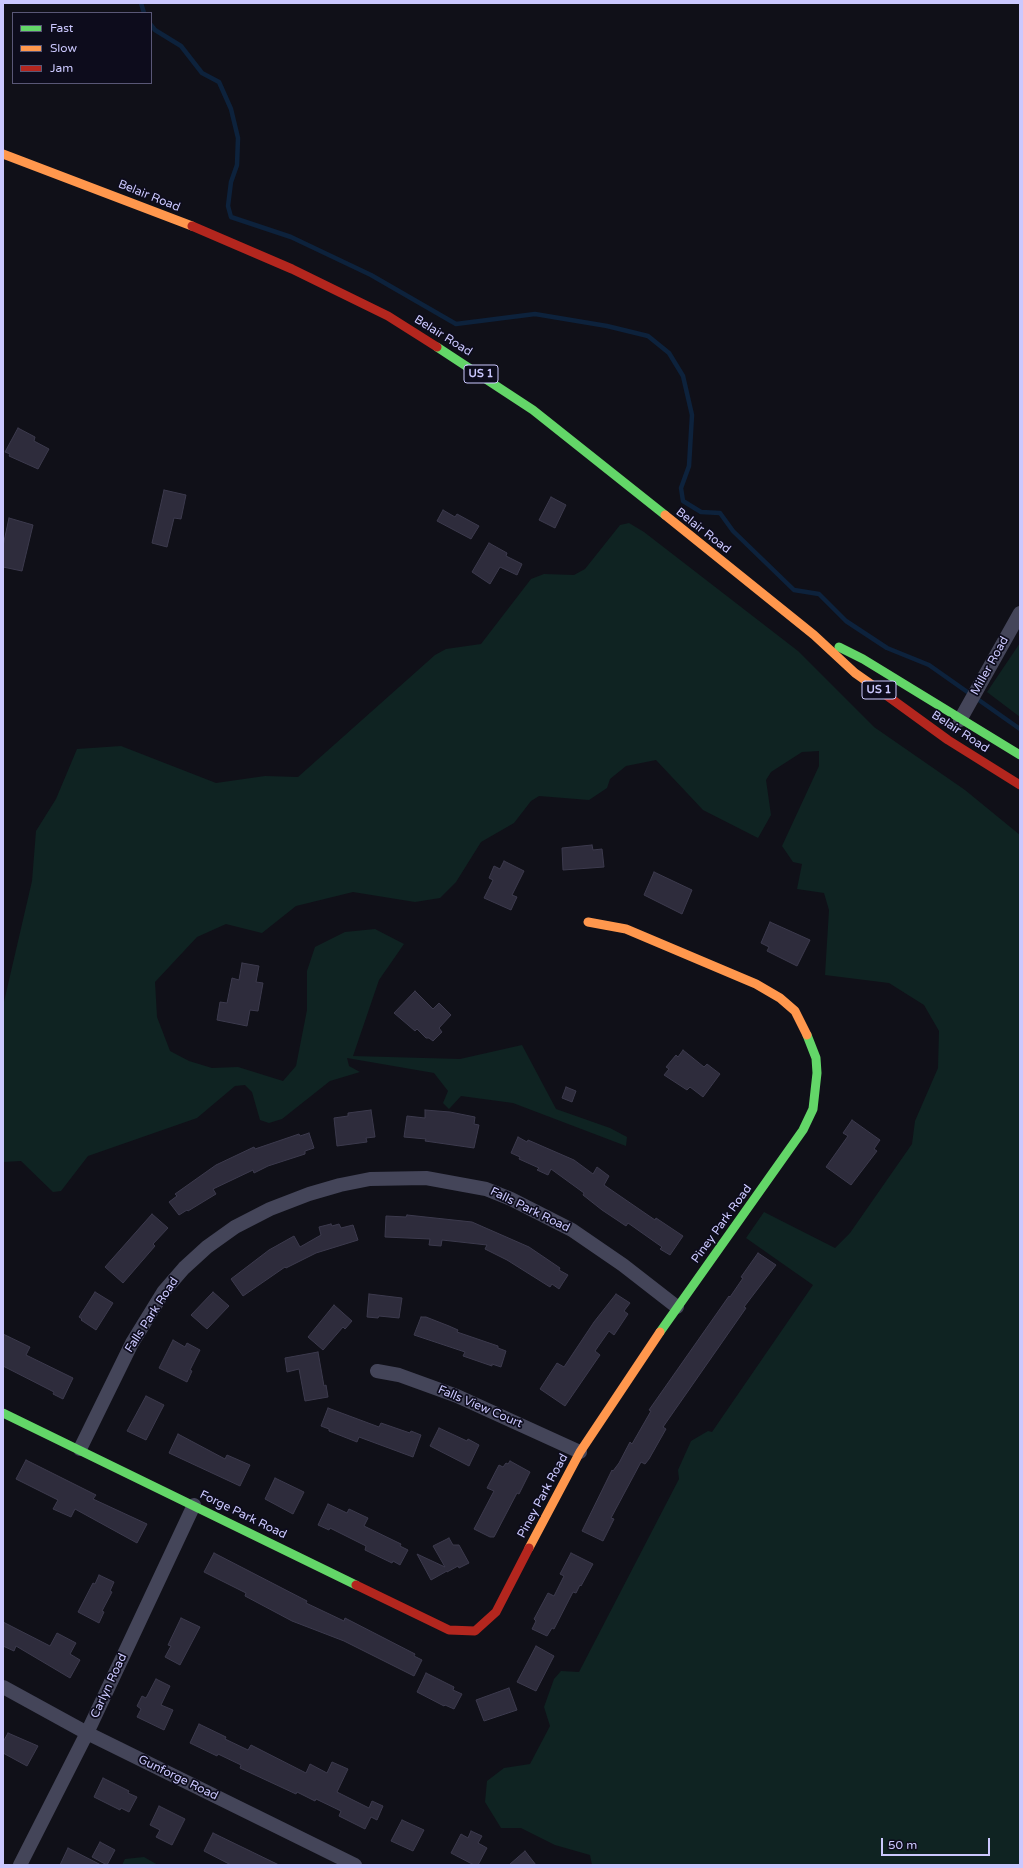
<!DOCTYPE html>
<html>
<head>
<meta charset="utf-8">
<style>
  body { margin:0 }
  #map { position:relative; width:1023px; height:1868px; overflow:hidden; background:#101018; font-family:"Varela Round",sans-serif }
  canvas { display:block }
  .frame { position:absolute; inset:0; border:4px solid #cbc8fe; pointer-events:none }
  .legend { position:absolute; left:12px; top:12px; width:140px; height:72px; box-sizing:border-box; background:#0d0c1c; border:1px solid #595776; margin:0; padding:5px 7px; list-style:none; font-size:12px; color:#cbc8fe }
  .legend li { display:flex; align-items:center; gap:8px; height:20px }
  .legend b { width:20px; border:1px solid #595776 }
  .scale { position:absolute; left:881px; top:1838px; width:109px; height:18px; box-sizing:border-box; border:2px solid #cbc8fe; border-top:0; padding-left:5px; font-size:12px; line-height:14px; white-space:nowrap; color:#cbc8fe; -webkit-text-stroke:3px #0d0c1c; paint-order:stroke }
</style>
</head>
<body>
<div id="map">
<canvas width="1023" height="1868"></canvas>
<div class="frame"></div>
<ul class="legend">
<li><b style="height:5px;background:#63d668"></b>Fast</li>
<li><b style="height:5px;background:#ff974d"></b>Slow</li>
<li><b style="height:5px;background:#b3261e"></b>Jam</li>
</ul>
<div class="scale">50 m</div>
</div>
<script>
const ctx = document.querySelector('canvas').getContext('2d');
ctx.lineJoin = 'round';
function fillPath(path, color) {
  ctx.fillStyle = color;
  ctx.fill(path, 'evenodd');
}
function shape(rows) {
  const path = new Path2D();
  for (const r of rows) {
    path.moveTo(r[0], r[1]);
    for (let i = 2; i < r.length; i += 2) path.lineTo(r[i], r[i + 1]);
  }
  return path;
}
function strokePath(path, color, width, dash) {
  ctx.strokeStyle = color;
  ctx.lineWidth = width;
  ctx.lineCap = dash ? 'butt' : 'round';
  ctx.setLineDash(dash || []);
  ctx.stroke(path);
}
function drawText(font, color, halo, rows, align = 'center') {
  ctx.font = font + ' "Varela Round",sans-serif';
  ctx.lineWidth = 3.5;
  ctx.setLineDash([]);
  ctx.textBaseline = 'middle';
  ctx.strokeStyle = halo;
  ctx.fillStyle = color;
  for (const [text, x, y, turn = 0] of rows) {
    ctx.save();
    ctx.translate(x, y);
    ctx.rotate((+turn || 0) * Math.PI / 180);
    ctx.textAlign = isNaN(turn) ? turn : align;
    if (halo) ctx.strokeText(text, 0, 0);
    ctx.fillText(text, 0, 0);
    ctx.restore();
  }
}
const green = shape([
  [629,523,644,532,798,651,874,727,965,790,1020,835,1020,1865,592,1865,590,1855,555,1845,521,1828,501,1828,485,1802,487,1781,504,1768,530,1764,550,1726,544,1707,554,1679,561,1671,579,1672,679,1479,678,1470,691,1441,708,1431,712,1432,813,1285,746,1238,764,1212,835,1248,850,1233,912,1144,915,1121,938,1068,939,1031,924,1005,889,983,825,975,829,910,824,893,797,889,802,864,793,862,782,846,819,766,819,751,802,752,771,772,766,780,771,815,758,838,703,810,656,760,626,766,610,779,607,788,589,800,539,796,531,801,514,823,481,842,456,882,440,898,415,902,353,892,296,906,262,933,226,924,197,937,155,982,157,1017,170,1051,189,1061,212,1068,238,1067,283,1081,296,1066,307,1010,307,971,315,947,345,932,375,929,404,944,379,980,353,1056,460,1059,522,1045,556,1109,610,1128,627,1137,626,1146,513,1103,461,1096,449,1109,443,1103,448,1091,434,1073,347,1058,349,1066,360,1072,330,1081,282,1119,269,1123,260,1120,252,1092,245,1085,235,1086,197,1118,88,1156,61,1191,53,1192,21,1161,3,1162,3,1006,32,881,36,831,56,799,77,749,121,746,216,783,265,776,298,777,435,655,446,649,481,644,531,579,544,574,574,575,585,569,620,525],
  [1020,643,1020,717,987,692],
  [144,1857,158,1865,122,1865,125,1859]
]);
const stream = shape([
  [141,3,144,13],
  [151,25,155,30,181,46,202,73,219,82,231,109,238,138,237,165,231,182,228,206,231,217,291,237,371,275,456,324,535,314,607,326,648,336,669,353,683,376,692,415,689,466,681,488,683,501,701,512,720,513,733,531,794,590,819,594,846,621,887,648,929,665,1020,729]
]);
const building = shape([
  [18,428,35,437,34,441,49,449,38,469,9,456,10,454,5,452,18,428],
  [164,490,186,495,181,519,174,518,167,547,152,543,164,490],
  [551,497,566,505,555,528,539,520,551,497],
  [443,510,455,517,457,514,479,526,471,539,437,521,443,510],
  [9,518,33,525,22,571,3,567,3,546,9,518],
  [489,543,507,553,506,556,522,564,517,575,500,567,490,584,472,572,489,543],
  [592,845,593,850,602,849,604,867,563,870,562,848,592,845],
  [504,861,524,871,512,895,517,897,511,910,484,898,493,880,489,878,494,866,500,869,504,861],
  [654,872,692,890,682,914,644,895,654,872],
  [770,922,810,940,797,966,767,951,769,947,761,943,770,922],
  [242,963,259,966,256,982,263,983,258,1011,250,1010,247,1026,217,1020,220,1002,227,1003,232,978,239,980,242,963],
  [415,991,433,1009,439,1003,451,1015,439,1028,442,1032,433,1041,429,1038,426,1038,417,1029,415,1031,394,1013,415,991],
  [683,1050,704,1067,707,1064,720,1074,703,1097,690,1087,687,1090,664,1075,669,1069,666,1067,676,1055,678,1057,683,1050],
  [566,1087,576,1091,572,1102,562,1098,566,1087],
  [371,1110,375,1137,366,1138,367,1142,337,1146,334,1118,348,1116,348,1113,371,1110],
  [425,1110,450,1112,475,1117,474,1124,479,1125,474,1148,425,1141,426,1139,404,1137,407,1116,425,1118,425,1110],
  [852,1120,880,1140,874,1149,877,1151,851,1185,826,1167,848,1136,843,1133,852,1120],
  [309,1133,314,1148,305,1151,305,1154,268,1166,254,1173,253,1170,213,1189,216,1194,188,1211,187,1210,179,1215,169,1202,177,1196,175,1194,216,1165,254,1147,255,1149,299,1134,300,1136,309,1133],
  [518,1137,527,1142,528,1140,574,1160,593,1174,597,1167,609,1176,604,1185,655,1220,656,1218,683,1236,670,1255,660,1249,662,1247,628,1223,626,1226,602,1210,583,1195,584,1193,551,1169,548,1175,537,1170,539,1168,519,1159,520,1157,511,1153,518,1137],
  [152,1214,168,1228,153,1244,155,1246,123,1283,105,1267,152,1214],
  [407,1215,472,1222,529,1247,560,1268,559,1270,568,1275,559,1289,552,1284,550,1287,507,1260,485,1249,487,1245,442,1240,441,1246,429,1245,430,1239,385,1237,386,1216,406,1217,407,1215],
  [331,1224,332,1226,339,1224,341,1228,353,1225,358,1240,316,1253,286,1268,285,1267,243,1296,231,1279,269,1250,294,1236,300,1247,321,1235,319,1227,331,1224],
  [758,1253,776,1265,744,1307,746,1308,663,1427,666,1429,649,1459,645,1464,641,1462,611,1518,614,1519,603,1541,582,1531,612,1470,613,1471,619,1463,630,1442,632,1444,651,1411,649,1410,729,1296,730,1297,743,1278,741,1277,758,1253],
  [95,1292,113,1303,96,1330,81,1320,82,1319,79,1317,95,1292],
  [213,1292,229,1306,207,1329,191,1315,213,1292],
  [369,1294,402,1298,399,1318,379,1316,378,1318,367,1317,369,1294],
  [616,1294,630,1303,624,1311,628,1314,614,1335,609,1331,595,1351,600,1355,565,1406,540,1389,557,1363,564,1367,594,1322,616,1294],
  [334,1305,352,1321,345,1329,343,1327,323,1350,308,1337,334,1305],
  [421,1317,426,1317,449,1326,458,1330,457,1332,498,1346,498,1348,506,1351,501,1367,492,1364,492,1366,463,1356,465,1352,414,1335,421,1317],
  [3,1334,30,1347,26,1355,73,1378,63,1399,53,1394,54,1392,3,1366,3,1334],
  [173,1340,185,1347,187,1343,200,1350,190,1370,192,1371,187,1382,159,1368,173,1340],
  [318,1352,324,1386,326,1385,328,1397,305,1401,299,1369,287,1372,285,1358,318,1352],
  [146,1396,164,1405,146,1440,127,1431,146,1396],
  [328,1408,379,1427,381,1423,410,1433,411,1431,421,1435,413,1457,359,1437,357,1442,329,1431,329,1429,321,1426,328,1408],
  [439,1428,467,1441,468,1439,479,1445,469,1466,430,1446,439,1428],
  [178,1434,225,1459,227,1455,250,1465,240,1486,169,1453,178,1434],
  [26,1460,96,1495,93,1499,147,1524,137,1543,75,1509,71,1517,53,1509,58,1500,16,1479,26,1460],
  [510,1461,530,1472,519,1494,517,1493,494,1537,490,1537,474,1529,494,1491,487,1488,499,1465,503,1467,506,1463,508,1464,510,1461],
  [275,1478,304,1492,293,1514,265,1499,275,1478],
  [328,1504,347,1513,349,1509,368,1518,364,1526,401,1544,400,1546,408,1550,400,1565,393,1561,392,1563,365,1550,366,1546,330,1528,329,1530,318,1525,328,1504],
  [449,1538,453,1545,459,1545,469,1563,459,1568,458,1566,447,1572,447,1571,431,1580,417,1554,445,1567,433,1546,449,1538],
  [214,1553,307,1601,306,1603,344,1621,345,1618,415,1654,414,1656,422,1660,414,1676,344,1641,292,1621,245,1596,246,1593,204,1572,214,1553],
  [571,1553,593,1564,581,1586,580,1585,576,1593,573,1592,554,1629,552,1628,547,1636,532,1629,536,1621,534,1619,548,1593,554,1596,564,1576,560,1574,571,1553],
  [99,1575,114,1582,110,1591,112,1592,102,1611,104,1612,99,1623,78,1612,93,1583,95,1584,99,1575],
  [181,1618,200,1627,180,1665,165,1657,171,1646,168,1645,181,1618],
  [3,1622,50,1646,57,1633,76,1643,70,1654,80,1660,70,1678,16,1646,14,1651,3,1646,3,1622],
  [536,1646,554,1656,536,1691,517,1682,536,1646],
  [426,1673,454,1687,453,1690,462,1694,454,1709,445,1705,444,1706,417,1692,426,1673],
  [156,1679,170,1686,161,1705,173,1710,164,1730,137,1717,141,1709,137,1706,142,1696,146,1698,156,1679],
  [509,1688,517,1710,484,1721,476,1700,509,1688],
  [199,1724,226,1737,225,1739,248,1750,251,1745,306,1773,310,1764,327,1773,332,1762,348,1769,337,1792,369,1808,372,1801,383,1806,377,1820,371,1817,365,1829,339,1816,341,1811,316,1799,315,1801,297,1792,296,1794,240,1768,241,1765,218,1754,217,1756,190,1743,199,1724],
  [8,1733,38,1746,27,1766,3,1753,3,1742,8,1733],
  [103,1778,129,1791,128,1793,137,1797,129,1812,121,1808,120,1810,94,1797,103,1778],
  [159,1806,185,1819,172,1845,156,1837,160,1830,150,1825,159,1806],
  [402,1820,424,1830,413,1851,391,1841,402,1820],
  [471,1831,482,1836,478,1843,487,1848,478,1865,474,1865,451,1853,461,1834,468,1838,471,1831],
  [213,1833,279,1865,231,1865,204,1851,213,1833],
  [100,1842,115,1850,107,1865,92,1857,100,1842],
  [68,1848,101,1865,60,1865,68,1848],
  [525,1851,536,1865,509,1865,525,1851]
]);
const street = shape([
  [960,720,1020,613],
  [377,1371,399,1375,457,1396,580,1452],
  [80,1449,132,1343,164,1291,184,1268,207,1247,235,1227,270,1209,309,1194,340,1185,370,1179,426,1178,486,1189,511,1199,572,1230,623,1265,677,1307],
  [3,1687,87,1733,355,1865],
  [20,1865,87,1733,194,1505]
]);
const fast = shape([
  [437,347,533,410,665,515],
  [839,647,863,659,1020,755],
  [660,1332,803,1130,813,1109,817,1073,816,1058,807,1035],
  [3,1413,356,1585]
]);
const slow = shape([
  [3,154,192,226],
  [665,515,814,635,855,673,875,687],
  [588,922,626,929,756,984,780,998,795,1011,807,1035],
  [529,1548,580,1452,660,1332]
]);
const jam = shape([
  [192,226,292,269,388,316,437,347],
  [875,687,948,740,1020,785],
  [356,1585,449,1630,475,1631,496,1612,529,1548]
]);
const shields = [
  [481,374,34],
  [879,690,34]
];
const shieldNames = [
  ["US 1",481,374],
  ["US 1",879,690]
];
const streetNames = [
  ["Belair Road",149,196,22],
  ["Belair Road",443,336,32],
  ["Belair Road",703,531,38],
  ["Miller Road",990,666,-61],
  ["Belair Road",960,732,33],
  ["Falls Park Road",530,1210,26],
  ["Piney Park Road",722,1224,-54],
  ["Falls Park Road",152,1315,-57],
  ["Falls View Court",480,1407,23],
  ["Piney Park Road",543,1496,-62],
  ["Forge Park Road",243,1515,26],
  ["Carlyn Road",109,1686,-65],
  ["Gunforge Road",178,1778,26]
];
fillPath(green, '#0f2322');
strokePath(stream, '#0d223c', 4.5);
fillPath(building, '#2e2c3c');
strokePath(building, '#3c3a4d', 1);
strokePath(street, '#444559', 14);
strokePath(fast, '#63d668', 9);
strokePath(slow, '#ff974d', 9);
strokePath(jam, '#b3261e', 9);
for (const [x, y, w] of shields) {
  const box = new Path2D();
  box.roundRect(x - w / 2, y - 9, w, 18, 3);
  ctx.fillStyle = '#0d0c1c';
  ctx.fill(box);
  strokePath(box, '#cbc8fe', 1);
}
drawText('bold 11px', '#cbc8fe', null, shieldNames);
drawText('12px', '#cbc8fe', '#0d0c1c', streetNames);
</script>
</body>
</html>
